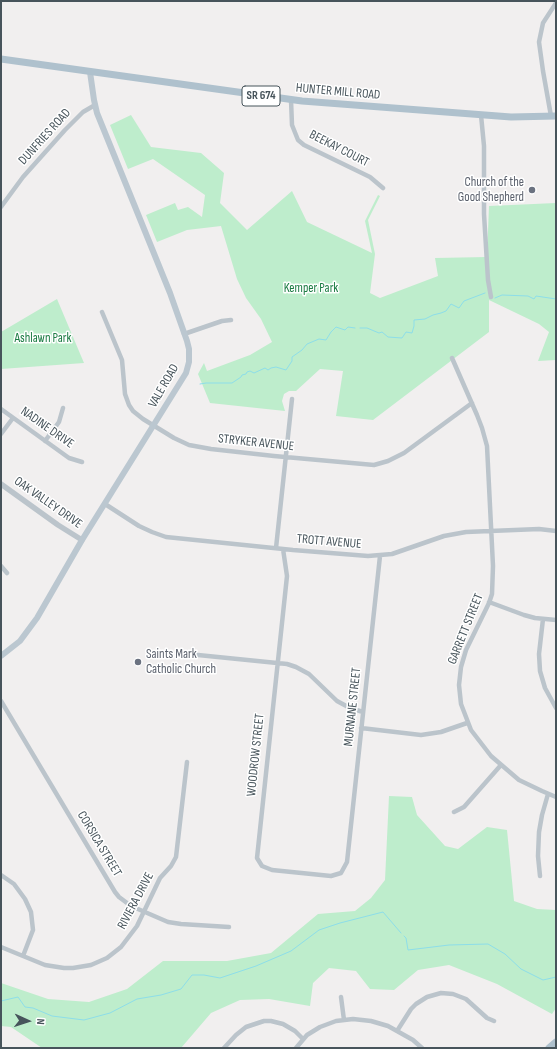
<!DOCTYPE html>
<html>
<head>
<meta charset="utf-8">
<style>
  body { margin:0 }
  #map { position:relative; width:557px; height:1049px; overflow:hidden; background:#f1efef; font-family:"Sofia Sans Condensed",sans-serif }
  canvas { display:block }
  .frame { position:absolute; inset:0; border:2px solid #47545b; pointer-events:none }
  .north { position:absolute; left:8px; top:1001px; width:40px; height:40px; -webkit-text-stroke:3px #fff; paint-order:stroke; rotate:93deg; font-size:11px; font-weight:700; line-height:16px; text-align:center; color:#47545b }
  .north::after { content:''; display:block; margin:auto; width:14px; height:18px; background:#47545b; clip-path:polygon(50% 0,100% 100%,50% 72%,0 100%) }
</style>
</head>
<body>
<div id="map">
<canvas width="557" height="1049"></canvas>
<div class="frame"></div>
<div class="north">N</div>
</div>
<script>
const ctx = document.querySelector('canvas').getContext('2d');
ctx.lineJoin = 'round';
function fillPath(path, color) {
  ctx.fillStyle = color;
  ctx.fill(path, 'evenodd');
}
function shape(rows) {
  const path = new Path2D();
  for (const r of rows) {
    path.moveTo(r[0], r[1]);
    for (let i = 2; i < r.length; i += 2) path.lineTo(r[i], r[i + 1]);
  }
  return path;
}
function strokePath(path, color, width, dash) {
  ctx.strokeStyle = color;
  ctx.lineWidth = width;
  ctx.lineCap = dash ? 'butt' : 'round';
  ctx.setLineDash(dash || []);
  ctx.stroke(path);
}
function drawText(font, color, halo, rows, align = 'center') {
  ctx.font = font + ' "Sofia Sans Condensed",sans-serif';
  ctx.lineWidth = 3;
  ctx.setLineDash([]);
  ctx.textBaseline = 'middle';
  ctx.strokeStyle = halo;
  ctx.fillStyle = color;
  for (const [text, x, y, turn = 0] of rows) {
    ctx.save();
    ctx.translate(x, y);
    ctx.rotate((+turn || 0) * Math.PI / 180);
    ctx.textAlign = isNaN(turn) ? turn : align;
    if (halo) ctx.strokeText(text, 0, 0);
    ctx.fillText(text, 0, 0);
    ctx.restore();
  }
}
const green = shape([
  [131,115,151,147,201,153,224,173,220,203,247,230,292,191,307,222,372,253,365,221,378,195,380,196,368,220,375,254,370,293,380,298,438,276,435,258,487,257,489,206,556,203,556,360,538,361,549,332,539,324,489,300,489,332,373,420,336,416,343,371,320,369,296,391,289,391,284,394,282,401,285,411,210,403,198,374,204,363,207,371,250,355,272,342,261,319,246,298,237,279,221,226,187,230,157,242,146,215,175,203,178,210,188,207,202,217,205,195,153,159,128,169,110,125],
  [57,299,84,363,1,369,1,332],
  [389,796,412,797,417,815,445,846,458,849,487,827,507,830,514,901,537,909,556,910,556,1008,552,1014,497,984,449,965,418,970,394,990,370,989,356,971,329,968,313,983,310,1006,269,999,240,1000,211,1013,181,1048,42,1048,11,1027,1,1026,1,983,48,999,89,1002,127,989,163,961,227,961,271,953,318,914,355,911,371,898,385,880]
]);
const stream = shape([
  [495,298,502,295,528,296,534,299,536,296,556,299],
  [360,328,367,328,379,333,382,332,388,337,402,338,406,332,412,333,414,326,414,320,425,319,433,315,441,313,446,311,451,304,459,308,464,301,485,293],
  [200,384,206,383,232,383,241,377,242,375,246,374,247,372,250,371,254,373,265,368,268,370,271,368,276,367,286,370,292,361,292,357,302,350,307,344,319,339,326,340,331,332,336,327,345,330,348,327,355,328],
  [404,936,406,938,408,950,449,945,488,944,505,954,521,969,543,980,556,977],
  [1,1001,18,997,25,1007,33,1008,52,1016,84,1020,110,1013,137,999,161,995,181,989,192,975,204,975,220,978,256,966,291,951,319,930,340,923,383,912,401,933]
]);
const minor = shape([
  [291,100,292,125,298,140,304,145,370,177,383,188],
  [481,115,484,146,484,214,488,280,491,297],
  [551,116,543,71,539,42,543,23,556,3],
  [1,207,23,177,65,130,83,112,95,105],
  [102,312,122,360,125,394,129,405,133,411,143,419,174,438,189,445,211,449,274,456,374,465,388,461,404,453,472,403],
  [184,334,222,321,231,320],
  [452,358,477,415,482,428,487,446,493,566,492,594,489,603,466,650,461,667,459,685,461,704,471,730,491,756,519,780,542,791,556,797],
  [1,409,69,458,82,462],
  [1,434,13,418],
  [45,441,59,422,63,408],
  [105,504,139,526,152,532,166,537,293,550,368,556,392,554,444,536,466,532,539,529,556,531],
  [276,548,292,399],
  [283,549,287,576,257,858,262,866,272,870,331,876,341,873,347,862,380,556],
  [1,566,7,573],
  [489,602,524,615,535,618,556,620],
  [543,619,539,654,540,671,545,688,556,708],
  [188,654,287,664,296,667,309,674,337,701,350,708,363,712],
  [1,701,115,892,119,897,131,906,168,922,181,924,229,927],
  [361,728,421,735,441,732,467,723],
  [454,812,464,807,501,765],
  [1,875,14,884,25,899,31,912,33,930,23,956],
  [540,876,538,856,539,832,542,815,548,794],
  [1,947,45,965,64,968,73,968,91,965,107,958,121,947,137,926,160,878,171,866,176,857,187,762],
  [341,997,344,1020],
  [397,1031,411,1009,416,1004,427,997,441,993,453,994,466,999,487,1018,494,1021],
  [224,1048,236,1035,246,1027,264,1021,271,1021,283,1024,295,1031,303,1039],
  [296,1048,307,1035,320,1027,336,1021,353,1019,371,1021,388,1026,413,1040,422,1048]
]);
const tertiary = shape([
  [1,484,58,525,82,540]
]);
const secondary = shape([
  [1,656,20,641,37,618,82,540,186,373,189,362,189,349,187,341,170,293,97,113,94,100,90,72]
]);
const primary = shape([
  [1,59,302,101,511,117,556,116],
  [549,1048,556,1042]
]);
const markers = [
  [532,190,4,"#6b7280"],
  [138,662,4,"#6b7280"]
];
const shields = [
  [261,96,38]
];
const shieldNames = [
  ["SR 674",261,96]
];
const streetNames = [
  ["HUNTER MILL ROAD",338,92,5],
  ["DUNFRIES ROAD",45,137,-48],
  ["BEEKAY COURT",339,149,27],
  ["VALE ROAD",164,386,-60],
  ["NADINE DRIVE",47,428,35],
  ["STRYKER AVENUE",256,443,6],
  ["OAK VALLEY DRIVE",48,503,35],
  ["TROTT AVENUE",329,542,5],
  ["GARRETT STREET",466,629,-68],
  ["MURNANE STREET",353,707,-84],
  ["WOODROW STREET",256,755,-84],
  ["CORSICA STREET",99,844,59],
  ["RIVIERA DRIVE",136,901,-62]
];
const worshipNames = [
  ["Church of the",524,183],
  ["Good Shepherd",524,198],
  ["Saints Mark",146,655,"left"],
  ["Catholic Church",146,670,"left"]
];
const parkNames = [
  ["Kemper Park",311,289],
  ["Ashlawn Park",43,339]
];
fillPath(green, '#beedcc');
strokePath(stream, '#8ddee9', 1);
strokePath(minor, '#bbc4cb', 4.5);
strokePath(tertiary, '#bbc4cb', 5.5);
strokePath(secondary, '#bbc7d0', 6);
strokePath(primary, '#afc1cd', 7);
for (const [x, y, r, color] of markers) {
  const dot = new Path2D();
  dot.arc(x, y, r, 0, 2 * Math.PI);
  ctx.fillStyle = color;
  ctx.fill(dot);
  strokePath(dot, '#fff', 1.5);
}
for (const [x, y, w] of shields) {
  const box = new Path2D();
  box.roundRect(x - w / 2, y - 10, w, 20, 3);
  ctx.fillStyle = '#fff';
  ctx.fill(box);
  strokePath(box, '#47545b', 1);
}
drawText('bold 12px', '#47545b', null, shieldNames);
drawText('13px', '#47545b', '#fff', streetNames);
drawText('13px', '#5b616d', '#fff', worshipNames, 'right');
drawText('13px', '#1a7b42', '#fff', parkNames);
</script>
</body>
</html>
